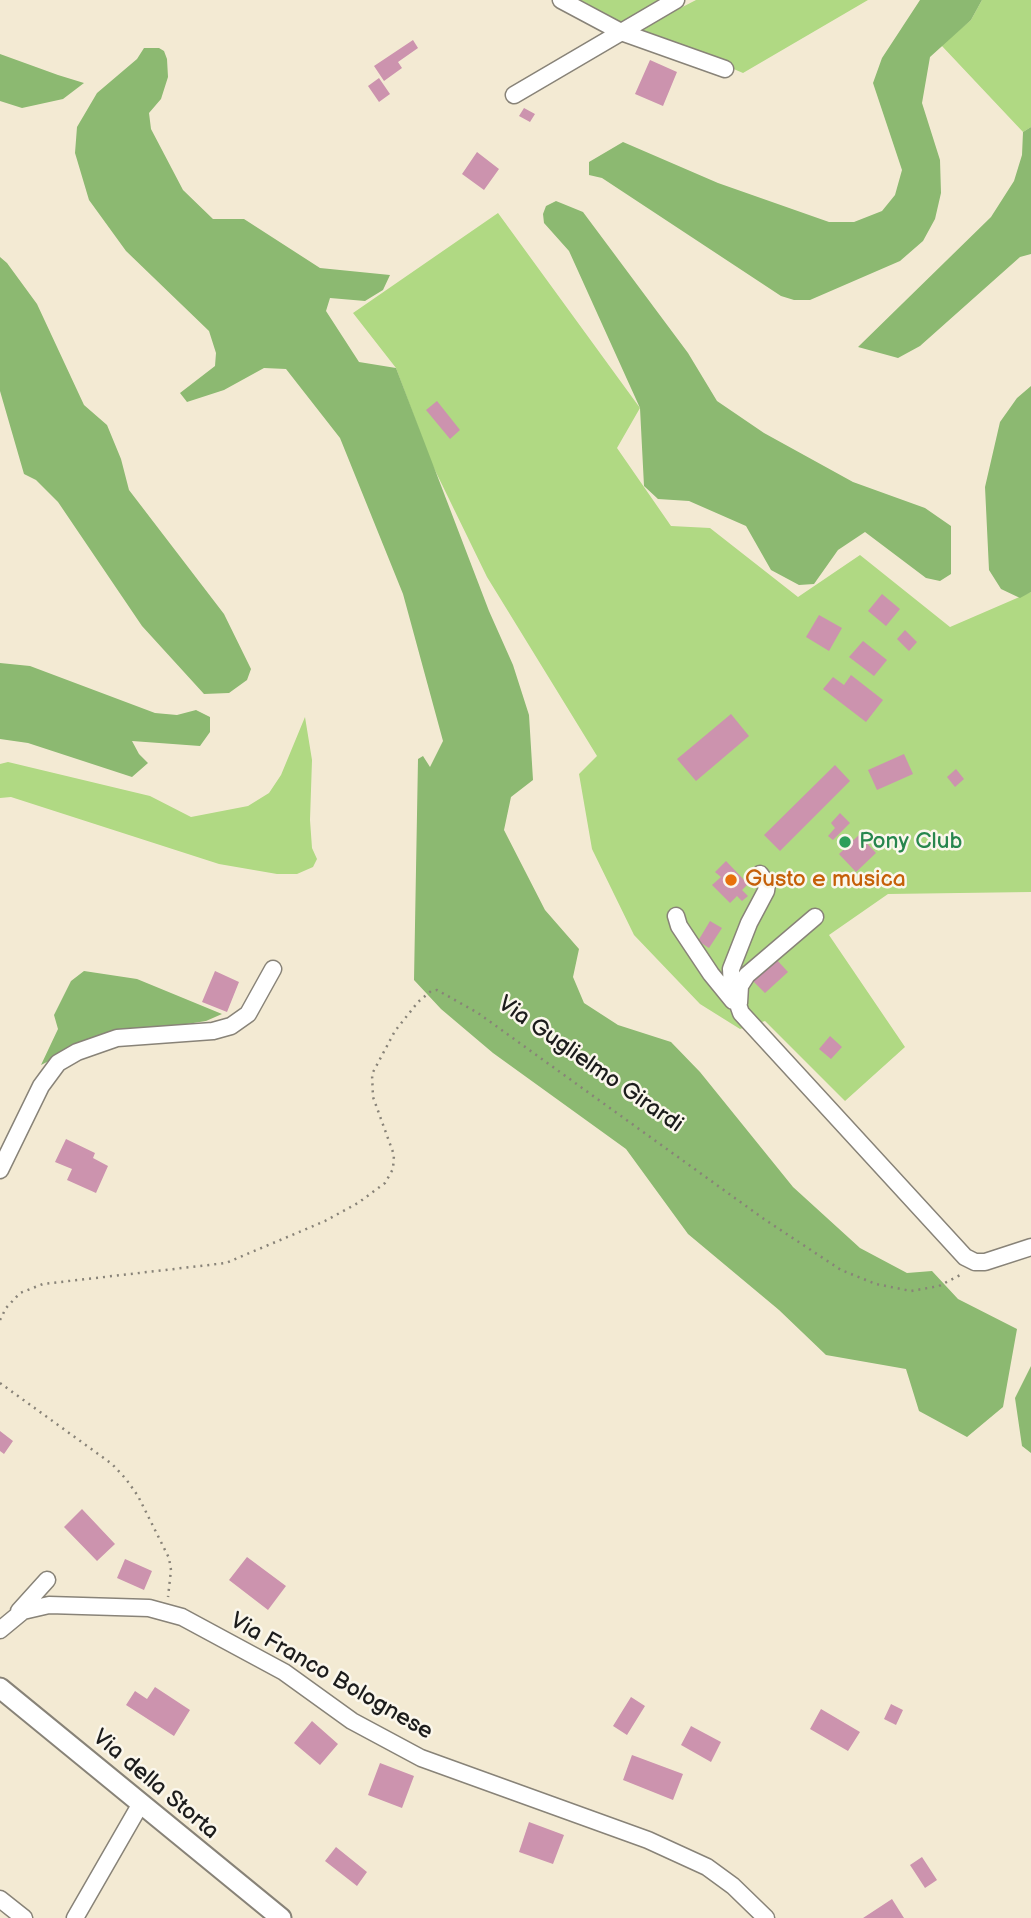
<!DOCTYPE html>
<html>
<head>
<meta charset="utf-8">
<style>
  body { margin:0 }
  canvas { display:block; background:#f3ead3 }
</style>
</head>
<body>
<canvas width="1031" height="1918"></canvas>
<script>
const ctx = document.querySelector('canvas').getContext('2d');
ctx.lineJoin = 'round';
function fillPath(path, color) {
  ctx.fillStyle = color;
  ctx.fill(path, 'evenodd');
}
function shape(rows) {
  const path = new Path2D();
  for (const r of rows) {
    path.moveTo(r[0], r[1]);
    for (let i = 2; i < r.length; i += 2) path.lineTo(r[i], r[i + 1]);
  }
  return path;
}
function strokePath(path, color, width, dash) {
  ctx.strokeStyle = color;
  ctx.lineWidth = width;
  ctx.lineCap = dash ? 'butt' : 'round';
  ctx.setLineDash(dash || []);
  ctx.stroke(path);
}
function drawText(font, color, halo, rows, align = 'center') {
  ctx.font = font + ' "Balsamiq Sans",sans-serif';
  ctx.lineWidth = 5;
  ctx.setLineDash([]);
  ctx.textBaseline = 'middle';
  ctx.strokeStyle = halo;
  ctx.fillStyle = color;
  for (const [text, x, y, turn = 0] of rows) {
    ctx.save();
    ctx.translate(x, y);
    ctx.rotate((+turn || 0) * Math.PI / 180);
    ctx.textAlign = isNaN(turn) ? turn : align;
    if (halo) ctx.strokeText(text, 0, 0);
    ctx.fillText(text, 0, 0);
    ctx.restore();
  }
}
const green = shape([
  [578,0,661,0,622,24],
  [696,0,868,0,743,73,640,29],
  [982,0,1031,0,1031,127,1023,132,941,45,971,20],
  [498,213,640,408,617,448,671,526,710,528,798,597,860,555,950,627,1031,592,1031,892,888,894,829,935,905,1047,845,1101,765,1021,740,1029,700,1004,634,935,592,849,579,774,597,756,487,577,431,462,396,368,353,313],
  [305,717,312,760,310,820,312,848,317,859,313,867,297,874,277,874,219,864,11,797,0,798,0,764,8,762,150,796,191,817,248,806,269,793,281,775]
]);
const forest = shape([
  [920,0,982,0,971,20,930,57,922,103,940,160,941,193,935,219,923,241,900,261,810,300,794,300,781,296,602,178,589,175,589,162,623,142,718,183,829,222,854,222,882,211,895,195,902,170,873,83,882,58],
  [144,48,159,48,164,51,167,59,168,77,161,99,149,113,151,129,183,190,213,219,244,219,320,268,390,275,383,290,365,301,330,298,326,311,359,362,396,368,489,611,513,665,529,715,533,780,511,797,504,830,545,910,579,949,573,977,584,1003,618,1025,671,1042,700,1072,793,1187,860,1248,907,1273,932,1271,958,1299,1017,1329,1003,1407,967,1437,919,1411,906,1369,826,1355,779,1310,688,1234,626,1149,493,1053,441,1009,414,980,418,759,423,756,430,767,443,741,403,594,340,438,286,369,264,368,224,390,187,402,180,393,215,366,216,353,209,331,126,251,89,200,75,153,77,127,97,93,137,59],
  [0,54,58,75,84,83,63,99,22,108,0,101],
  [1031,127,1031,254,1020,257,920,346,898,358,858,347,991,217,1014,181,1022,155,1023,132],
  [556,201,583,212,688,353,717,401,764,433,853,482,925,508,951,526,951,574,940,581,926,578,865,532,838,550,814,584,799,585,771,570,746,526,689,501,658,499,644,486,640,408,569,251,544,223,543,214,546,206],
  [0,257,7,263,37,304,84,405,107,425,121,459,129,490,224,614,251,669,247,680,229,693,204,694,142,626,58,502,36,480,24,474,0,391],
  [1031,386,1031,592,1020,598,1001,589,989,570,985,487,1000,422,1017,398],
  [0,663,30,666,155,713,177,715,196,710,210,717,210,732,200,746,132,741,139,754,148,763,132,777,28,743,0,739],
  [84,971,137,979,222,1014,206,1021,92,1039,41,1065,58,1029,54,1015,71,981],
  [1031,1366,1031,1453,1022,1446,1015,1398]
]);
const building = shape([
  [413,40,418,48,398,62,402,68,384,81,374,66],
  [650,60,677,72,663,106,635,94],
  [379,78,390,94,379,102,368,86],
  [524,108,535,114,530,122,519,116],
  [477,152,499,169,484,190,462,174],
  [437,401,460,430,450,439,426,410],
  [882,594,900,609,886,626,868,611],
  [819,615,842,628,829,651,806,637],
  [905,630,917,642,909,651,897,639],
  [863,641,887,660,874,676,849,657],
  [851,675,883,700,866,722,823,689,833,677,844,685],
  [731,714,749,736,696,781,677,759],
  [904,754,913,774,877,790,868,770],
  [835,765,850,781,780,851,764,835],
  [956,769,964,779,955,787,947,777],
  [840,813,850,823,833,840,828,836,835,828,831,823],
  [859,835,876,853,856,872,839,854],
  [726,861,748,884,742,890,748,896,742,901,737,896,730,903,712,885,721,877,715,872],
  [710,921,722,928,709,948,698,941],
  [776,959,788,972,765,993,753,981],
  [215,971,239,982,227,1012,202,1002],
  [830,1036,842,1047,831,1059,819,1049],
  [66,1139,95,1153,93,1158,108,1166,96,1193,67,1180,72,1169,55,1162],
  [0,1431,13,1441,4,1454,0,1451],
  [82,1509,115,1544,97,1561,64,1527],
  [247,1557,286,1586,268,1610,229,1580],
  [125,1559,152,1571,144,1590,117,1578],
  [155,1687,190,1710,174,1736,126,1705,135,1691,147,1699],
  [631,1697,645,1706,627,1735,613,1726],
  [891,1704,903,1710,896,1725,884,1719],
  [821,1709,860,1732,848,1751,810,1729],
  [312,1721,338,1744,320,1765,294,1743],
  [691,1726,721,1742,711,1762,681,1745],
  [632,1755,683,1774,673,1800,623,1780],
  [380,1763,414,1776,402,1808,368,1795],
  [529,1822,564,1835,553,1864,519,1852],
  [336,1847,367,1872,357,1886,325,1861],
  [922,1857,937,1880,925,1888,910,1865],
  [892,1899,904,1918,863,1918]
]);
const path = shape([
  [0,1320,6,1308,20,1293,43,1284,226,1263,325,1221,358,1203,385,1183,393,1169,394,1155,373,1097,372,1074,395,1031,418,1002,431,991,437,990,478,1013,764,1219,841,1270,876,1284,911,1291,939,1286,962,1274],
  [0,1383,112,1464,126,1479,138,1496,169,1558,171,1570,168,1597]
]);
const minor = shape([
  [561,0,621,32,725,69],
  [514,95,676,0],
  [760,874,767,884,766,891,749,923,731,969,732,987,741,1013,965,1257,975,1262,985,1262,1031,1247],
  [676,916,679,926,711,974,733,1001],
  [739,1003,740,986,747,975,815,917],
  [0,1170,41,1086,58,1063,77,1052,117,1038,213,1031,231,1026,248,1014,273,969],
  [19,1611,47,1580],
  [0,1630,23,1611,49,1605,149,1608,182,1617,284,1672,352,1721,421,1758,648,1840,707,1867,733,1886,766,1918],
  [0,1899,24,1918],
  [75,1918,140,1805]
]);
const major = shape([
  [0,1688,281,1918]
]);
const markers = [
  [845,842,7,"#2e9e5b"],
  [731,880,7,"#e8710a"]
];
const leisureNames = [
  ["Pony Club",859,842]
];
const foodNames = [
  ["Gusto e musica",745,880]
];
const streetNames = [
  ["Via Guglielmo Girardi",590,1065,35],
  ["Via Franco Bolognese",331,1677,30],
  ["Via della Storta",155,1785,40]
];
fillPath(green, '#b0d983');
fillPath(forest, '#8cb971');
fillPath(building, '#cc93ae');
strokePath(minor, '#888378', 19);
strokePath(major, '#888378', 23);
strokePath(path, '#888378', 2.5, [2, 5]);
strokePath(minor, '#fff', 16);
strokePath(major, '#fff', 19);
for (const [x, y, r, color] of markers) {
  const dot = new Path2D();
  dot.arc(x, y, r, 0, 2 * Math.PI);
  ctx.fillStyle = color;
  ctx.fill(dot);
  strokePath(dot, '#fbf7ec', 2.5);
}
drawText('23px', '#27864d', '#fbf7ec', leisureNames, 'left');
drawText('23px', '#c56008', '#fbf7ec', foodNames, 'left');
drawText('23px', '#1c1c1c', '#fbf7ec', streetNames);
</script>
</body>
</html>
